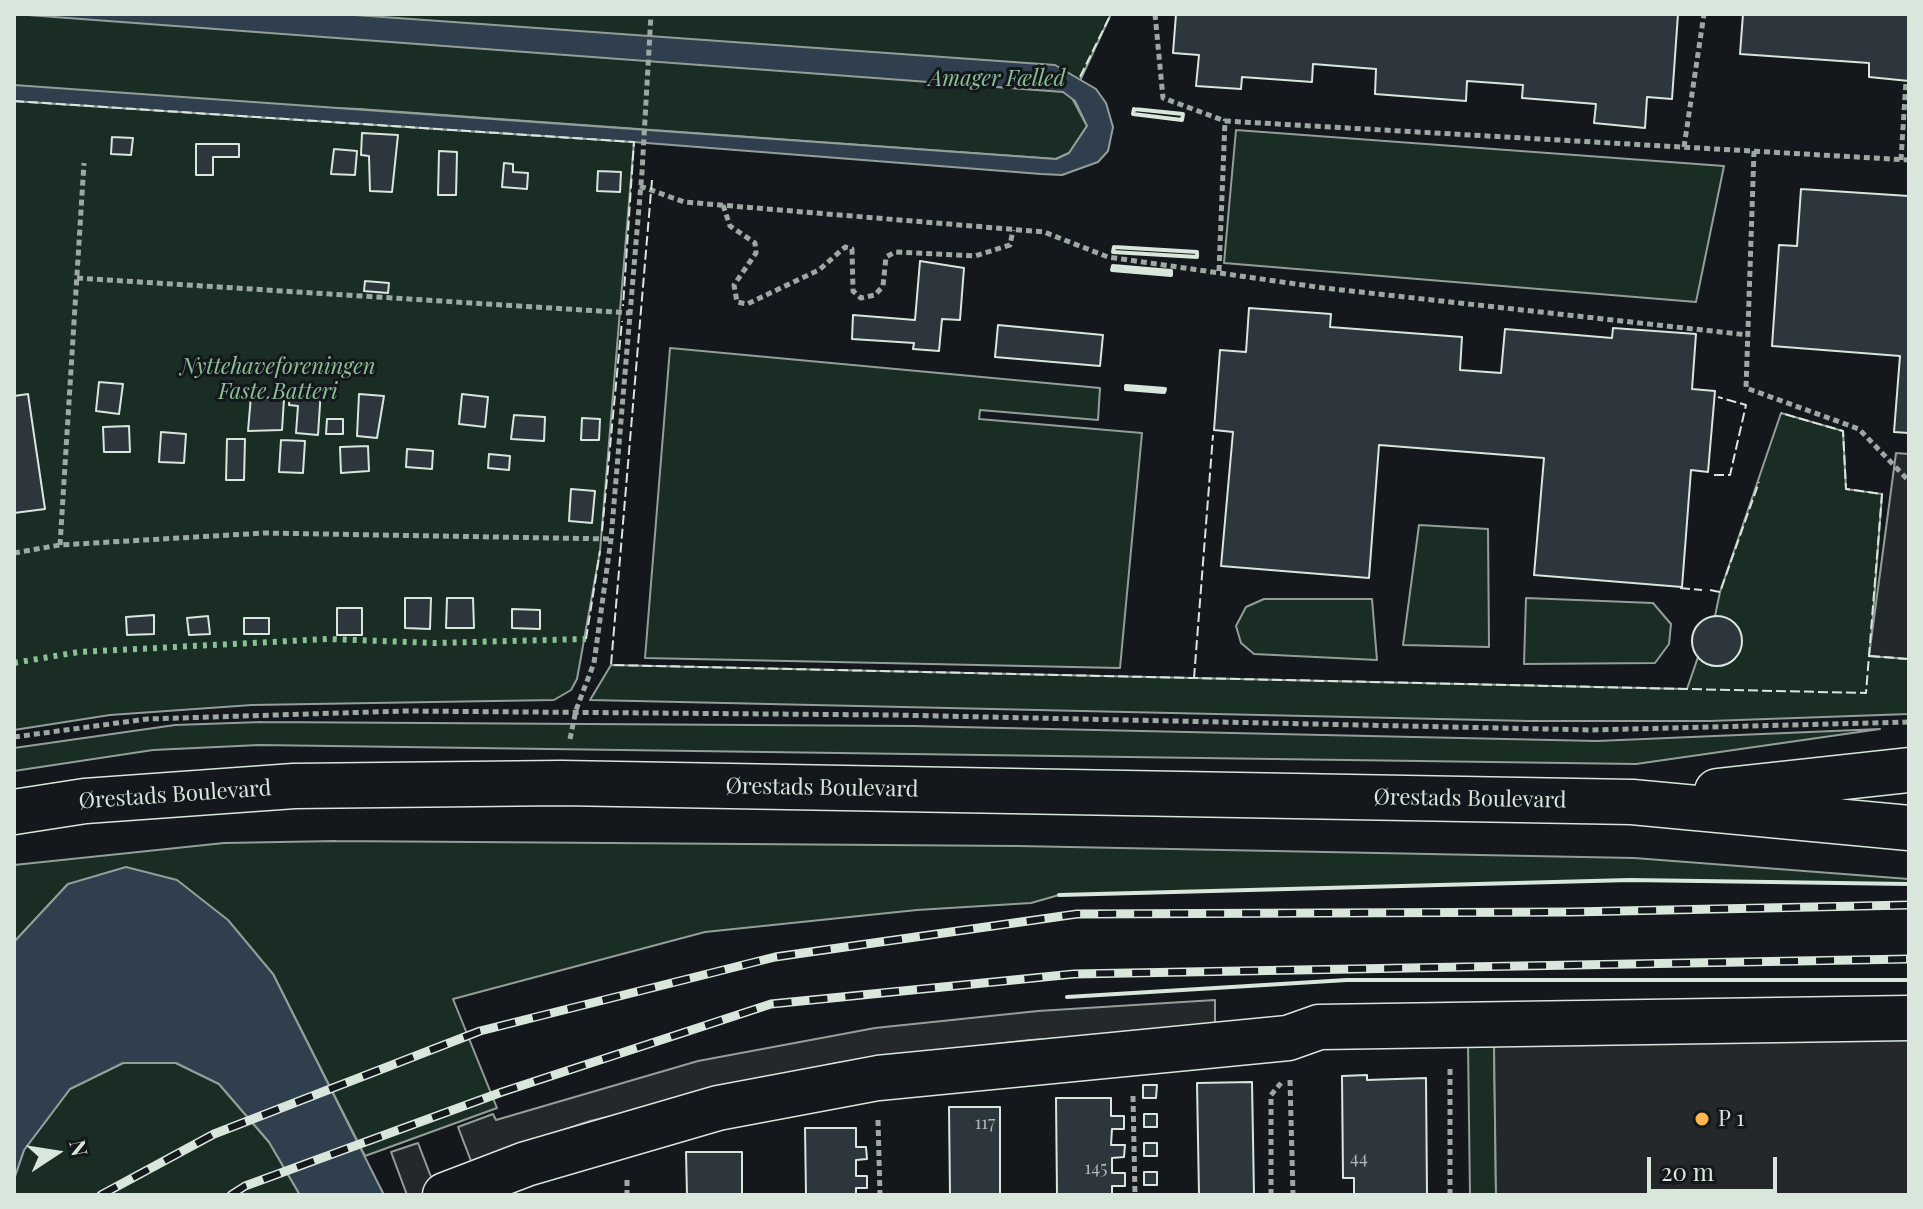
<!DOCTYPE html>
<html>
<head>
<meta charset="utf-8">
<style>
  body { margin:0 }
  #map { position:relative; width:1923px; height:1209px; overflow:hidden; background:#14181c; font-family:"Playfair Display",serif }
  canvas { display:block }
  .frame { position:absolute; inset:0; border:16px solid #d8e6dc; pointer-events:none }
  .north { position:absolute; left:16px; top:1113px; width:80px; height:80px; -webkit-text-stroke:6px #14181c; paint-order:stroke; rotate:78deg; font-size:22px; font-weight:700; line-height:32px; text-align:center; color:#d8e6dc }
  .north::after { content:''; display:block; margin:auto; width:28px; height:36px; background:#d8e6dc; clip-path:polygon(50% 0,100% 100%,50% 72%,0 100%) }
  .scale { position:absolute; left:1647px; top:1157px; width:130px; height:36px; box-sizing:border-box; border:4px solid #d8e6dc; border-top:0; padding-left:10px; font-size:24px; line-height:28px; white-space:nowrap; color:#d8e6dc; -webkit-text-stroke:6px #14181c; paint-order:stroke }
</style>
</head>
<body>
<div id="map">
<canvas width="1923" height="1209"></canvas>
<div class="frame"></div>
<div class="north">N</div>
<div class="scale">20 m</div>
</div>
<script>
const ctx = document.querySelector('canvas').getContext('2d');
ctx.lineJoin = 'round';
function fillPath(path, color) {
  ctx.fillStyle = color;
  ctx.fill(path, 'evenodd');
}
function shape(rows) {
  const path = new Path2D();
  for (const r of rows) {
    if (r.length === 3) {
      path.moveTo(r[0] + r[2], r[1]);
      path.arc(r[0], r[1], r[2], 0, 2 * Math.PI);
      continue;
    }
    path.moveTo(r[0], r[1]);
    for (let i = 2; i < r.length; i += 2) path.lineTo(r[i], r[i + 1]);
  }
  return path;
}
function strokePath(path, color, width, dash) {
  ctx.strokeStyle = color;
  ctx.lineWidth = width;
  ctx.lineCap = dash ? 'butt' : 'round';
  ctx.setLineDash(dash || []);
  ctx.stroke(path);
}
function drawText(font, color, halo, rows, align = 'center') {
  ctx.font = font + ' "Playfair Display",serif';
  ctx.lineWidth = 6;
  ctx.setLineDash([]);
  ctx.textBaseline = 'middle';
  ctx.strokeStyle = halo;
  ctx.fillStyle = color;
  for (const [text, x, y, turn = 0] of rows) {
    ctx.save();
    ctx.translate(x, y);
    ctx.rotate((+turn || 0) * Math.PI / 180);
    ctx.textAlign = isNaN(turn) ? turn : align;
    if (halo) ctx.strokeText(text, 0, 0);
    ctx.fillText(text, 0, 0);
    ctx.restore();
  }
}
const green = shape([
  [14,14,1111,14,1072,98,1087,126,1069,153,1056,159,359,109,14,97,14,14],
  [14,101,634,142,600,551,577,679,571,690,554,700,252,705,110,715,14,730,14,101],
  [1236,130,1724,166,1696,302,1224,263,1236,130],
  [670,348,1100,388,1098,420,980,410,979,419,1142,433,1120,668,645,658,670,348],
  [1781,413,1843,431,1846,489,1882,494,1870,656,1909,659,1909,714,1710,721,1529,721,590,700,611,665,1687,689,1698,657,1708,664,1725,664,1735,657,1740,646,1740,633,1733,622,1715,616,1720,592,1781,413],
  [1419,525,1488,529,1489,647,1403,645,1419,525],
  [1526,598,1653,603,1671,624,1669,644,1655,663,1524,664,1526,598],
  [1264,599,1372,599,1377,660,1254,654,1241,643,1236,626,1246,607,1264,599],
  [262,722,913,726,1597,741,1880,729,1636,764,259,745,153,750,14,771,14,748,175,725,262,722],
  [336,841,1018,846,1634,858,1909,879,1909,884,1630,880,1059,895,1031,903,917,910,705,932,453,999,497,1108,365,1156,273,974,68,884,14,942,14,865,224,843,336,841],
  [1494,1044,1496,1195,1470,1195,1468,1045,1494,1044],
  [123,1063,176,1063,219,1084,269,1142,300,1195,14,1195,14,1179,24,1150,70,1089,123,1063]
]);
const parking = shape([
  [1896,453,1909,454,1909,659,1869,656,1896,453],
  [1215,1000,1215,1030,1030,1040,836,1063,590,1121,471,1161,458,1127,493,1114,496,1120,698,1061,875,1028,1038,1011,1215,1000],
  [1909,1039,1909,1195,1496,1195,1494,1044,1909,1039],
  [418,1143,438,1195,407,1195,391,1152,418,1143]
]);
const water = shape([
  [14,14,341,14,1055,65,1096,89,1106,103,1113,127,1108,151,1098,162,1062,175,1041,174,634,142,14,101,14,85,1056,159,1069,153,1087,126,1075,101,1063,92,14,14],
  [126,867,177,880,228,920,273,974,384,1195,300,1195,269,1142,219,1084,176,1063,123,1063,70,1089,24,1150,14,1179,14,942,68,884,126,867]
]);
const building = shape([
  [1176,14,1678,14,1672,99,1647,97,1645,128,1594,123,1596,104,1522,98,1523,85,1467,81,1466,101,1375,94,1376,69,1313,64,1312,82,1242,77,1241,89,1196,86,1199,55,1173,53,1176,14],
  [1743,14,1909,14,1909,81,1869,77,1869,63,1740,54,1743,14],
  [362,133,398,135,392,192,370,191,369,156,361,155,362,133],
  [112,137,133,138,131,155,111,154,112,137],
  [196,144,239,144,239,157,213,157,213,175,196,175,196,144],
  [334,149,357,151,355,175,331,174,334,149],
  [439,151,457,152,456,195,438,195,439,151],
  [504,163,513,164,513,172,528,173,527,189,502,187,504,163],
  [598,171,621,172,620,192,597,191,598,171],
  [1801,189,1909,196,1909,433,1894,432,1900,356,1772,346,1779,245,1797,246,1801,189],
  [920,261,964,268,960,320,942,319,939,351,913,349,914,343,852,339,853,315,915,320,920,261],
  [365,281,389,283,388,293,364,291,365,281],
  [1249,308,1331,314,1330,327,1462,337,1460,370,1501,373,1505,329,1612,338,1613,328,1696,334,1692,389,1715,391,1708,472,1691,470,1682,587,1534,575,1544,458,1379,445,1369,578,1221,566,1233,432,1214,430,1220,350,1246,352,1249,308],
  [998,325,1103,335,1100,366,995,357,998,325],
  [99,382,123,384,119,414,96,411,99,382],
  [290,387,321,389,318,435,296,433,298,406,289,405,290,387],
  [28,394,45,509,14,513,14,396,28,394],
  [359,394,384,396,377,438,357,436,359,394],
  [462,394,488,397,485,427,459,424,462,394],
  [251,396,284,399,282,430,248,431,251,396],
  [514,415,545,417,544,441,511,439,514,415],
  [582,418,600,419,599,440,581,440,582,418],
  [327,419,343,419,343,434,326,434,327,419],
  [129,426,130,452,104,452,103,427,129,426],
  [161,432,186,434,184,463,159,462,161,432],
  [227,439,245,439,244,480,226,480,227,439],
  [281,440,305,441,303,473,279,472,281,440],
  [368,446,369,471,341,473,340,447,368,446],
  [407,449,433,451,432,469,406,467,407,449],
  [489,454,510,456,509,470,488,468,489,454],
  [571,489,595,491,592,523,569,521,571,489],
  [405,598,431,598,430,629,405,628,405,598],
  [447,598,473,598,474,628,446,628,447,598],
  [337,608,362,608,362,635,337,635,337,608],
  [512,609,540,610,540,629,512,628,512,609],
  [154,615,154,634,127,635,126,617,154,615],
  [208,616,210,634,189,635,187,618,208,616],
  [1717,641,25],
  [244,618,269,618,269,634,244,634,244,618],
  [1367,1075,1367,1080,1426,1078,1427,1195,1354,1195,1354,1178,1343,1178,1342,1076,1367,1075],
  [1252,1082,1254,1195,1199,1195,1197,1083,1252,1082],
  [1143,1085,1157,1085,1156,1098,1143,1098,1143,1085],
  [1056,1098,1111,1098,1111,1116,1124,1116,1124,1129,1112,1129,1111,1145,1125,1145,1124,1157,1112,1158,1112,1173,1125,1173,1125,1186,1112,1186,1112,1195,1057,1195,1056,1098],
  [949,1107,1000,1107,1000,1195,950,1195,949,1107],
  [1144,1114,1157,1114,1157,1127,1144,1127,1144,1114],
  [805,1128,856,1128,856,1147,866,1147,867,1159,856,1160,856,1176,867,1176,867,1188,856,1188,856,1195,806,1195,805,1128],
  [1144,1143,1157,1143,1157,1156,1144,1156,1144,1143],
  [686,1152,742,1152,742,1195,687,1195,686,1152],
  [1144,1172,1157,1172,1157,1185,1144,1185,1144,1172]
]);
const path = shape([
  [1155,14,1163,98,1225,121],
  [1684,147,1704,14],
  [1754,151,1746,388,1859,429,1909,481],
  [1901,160,1906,81],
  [640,186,684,202,1044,232,1108,257,1324,288,1748,335],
  [723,205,730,226,755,243,756,253,734,285,737,302,747,304,819,270,845,247,852,249,853,291,861,298,875,295,883,286,886,257,895,252,975,256,1010,245,1013,230],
  [1219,271,1225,121,1909,160],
  [77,278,630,313],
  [60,545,84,163],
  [14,553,60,545,264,533,611,539],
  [14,737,147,719,405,711,894,715,1592,730,1909,722],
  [570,739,576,710,594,663,611,539,642,172,651,14],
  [1290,1080,1293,1195],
  [1133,1096,1135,1195],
  [878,1120,880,1195],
  [627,1180,627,1195],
  [1271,1195,1271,1095,1281,1083],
  [1450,1195,1450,1068]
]);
const minor = shape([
  [1717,791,1909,770],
  [14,812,85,801,294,786,561,783,1632,802,1909,828],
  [445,1195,526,1164,718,1108,878,1078,1288,1038,1319,1027,1909,1018]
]);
const rail = shape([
  [101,1195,214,1134,480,1031,775,957,1077,914,1571,912,1909,905],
  [231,1195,245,1186,502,1092,771,1004,1074,974,1909,959]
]);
const hedge = shape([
  [14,663,79,652,328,639,434,643,586,639]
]);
const fence = shape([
  [1080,77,1111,14],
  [14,101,634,142,623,306],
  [652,180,611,665,1866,693,1882,494,1846,489,1843,431,1781,413],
  [1714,475,1730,475,1746,405,1718,397],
  [602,531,622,321],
  [1680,588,1702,590],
  [1710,590,1720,592,1759,482],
  [586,639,600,551],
  [1870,656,1909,659],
  [1194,678,1213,435]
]);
const wall = shape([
  [1134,109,1183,114,1182,120,1133,114,1134,109],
  [1114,247,1197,252,1197,257,1113,252,1114,247],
  [1113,266,1171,271,1171,275,1112,270,1113,266],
  [1126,386,1165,389,1164,392,1126,389,1126,386],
  [1059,895,1630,880,1909,884],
  [1067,997,1347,980,1909,980]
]);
const markers = [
  [1702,1119,8,"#ffb74d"]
];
const numberNames = [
  ["117",985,1123],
  ["44",1359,1158],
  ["145",1096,1168]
];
const parkNames = [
  ["Amager Fælled",997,79],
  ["Nyttehaveforeningen",278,367],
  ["Faste Batteri",278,392]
];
const streetNames = [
  ["Ørestads Boulevard",822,788,1],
  ["Ørestads Boulevard",175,795,-4],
  ["Ørestads Boulevard",1470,799,1]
];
const poiNames = [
  ["P 1",1718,1119]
];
fillPath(green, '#1a2d24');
strokePath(green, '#939e99', 2);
fillPath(parking, '#24282b');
strokePath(parking, '#939e99', 2);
fillPath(water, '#2f3f4d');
strokePath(water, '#939e99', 2);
fillPath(building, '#2c363c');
strokePath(building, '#d8e6dc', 2);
strokePath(minor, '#d8e6dc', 47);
strokePath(path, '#9da8a2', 5, [6, 4]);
strokePath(minor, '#14181c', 44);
strokePath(rail, '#d8e6dc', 9);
strokePath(rail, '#14181c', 6, [18]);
strokePath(hedge, '#8ac095', 6, [4, 6]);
strokePath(fence, '#d8e6dc', 2, [10, 4]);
strokePath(wall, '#d8e6dc', 4);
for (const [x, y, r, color] of markers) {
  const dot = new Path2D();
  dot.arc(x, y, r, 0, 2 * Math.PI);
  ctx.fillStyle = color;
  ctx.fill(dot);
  strokePath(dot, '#14181c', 3);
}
drawText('18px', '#adbab4', null, numberNames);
drawText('italic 22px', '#8ac095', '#14181c', parkNames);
drawText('22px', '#d8e6dc', '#14181c', streetNames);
drawText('22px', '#d8e6dc', '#14181c', poiNames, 'left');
</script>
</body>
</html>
